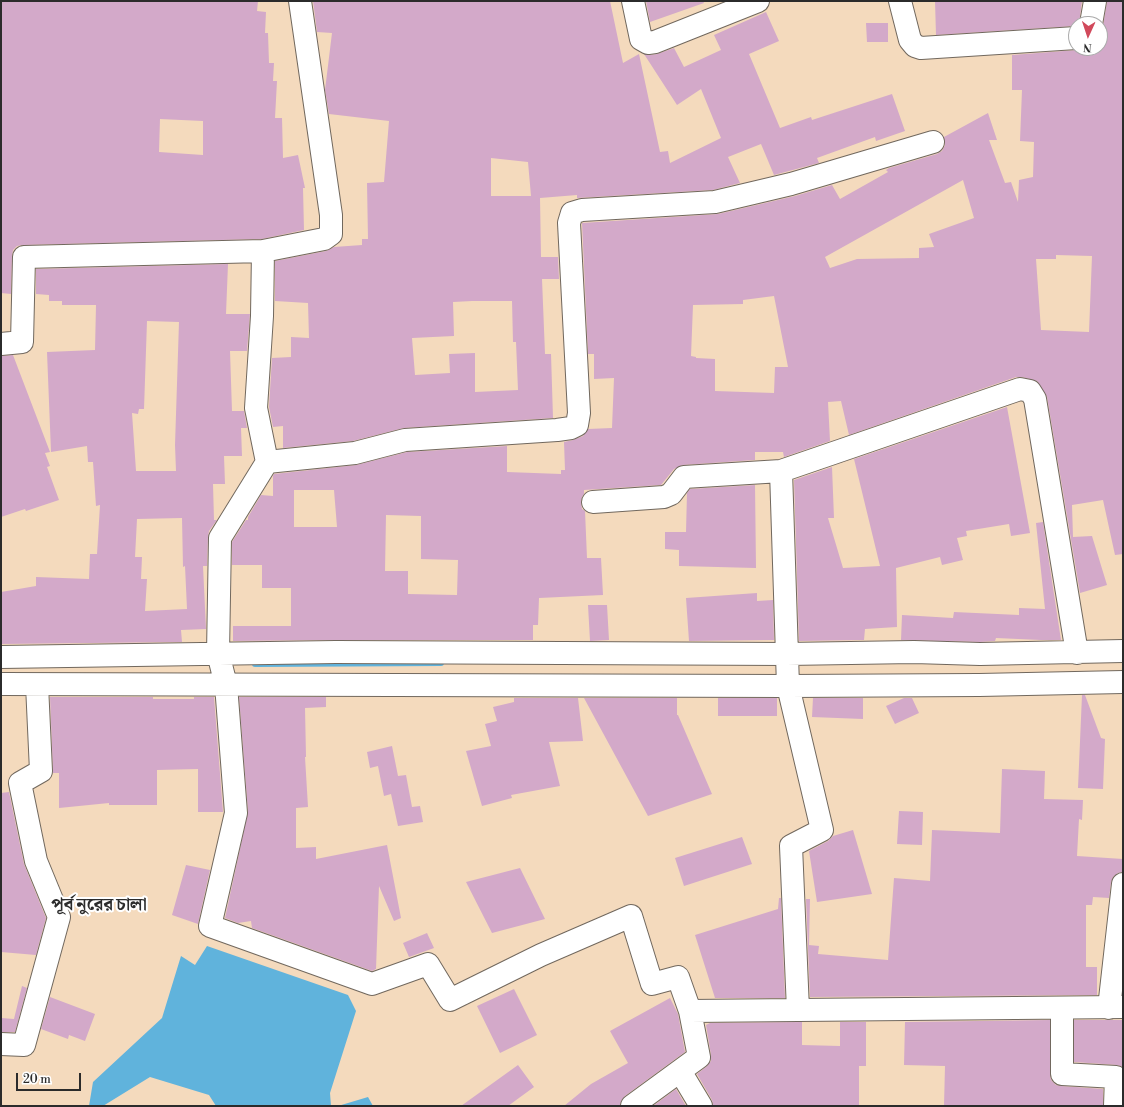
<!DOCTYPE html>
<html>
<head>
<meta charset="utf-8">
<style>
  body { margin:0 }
  #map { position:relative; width:1124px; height:1107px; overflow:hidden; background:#f4dabd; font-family:"Libre Bodoni",serif }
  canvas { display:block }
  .frame { position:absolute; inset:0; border:2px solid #2b2b2b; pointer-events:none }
  .north { position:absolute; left:1068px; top:16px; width:40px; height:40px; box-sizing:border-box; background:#fff; border:1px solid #aaa; border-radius:50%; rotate:183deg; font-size:11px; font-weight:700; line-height:16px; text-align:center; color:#2b2b2b }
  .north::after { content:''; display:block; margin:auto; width:14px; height:18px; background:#d1495b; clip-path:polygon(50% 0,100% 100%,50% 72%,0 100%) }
  .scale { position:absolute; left:16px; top:1073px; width:65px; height:18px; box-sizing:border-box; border:2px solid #2b2b2b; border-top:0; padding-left:5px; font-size:12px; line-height:14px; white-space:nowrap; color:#2b2b2b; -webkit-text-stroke:3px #fff; paint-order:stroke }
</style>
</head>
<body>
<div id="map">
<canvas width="1124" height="1107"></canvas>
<div class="frame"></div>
<div class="north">N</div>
<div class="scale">20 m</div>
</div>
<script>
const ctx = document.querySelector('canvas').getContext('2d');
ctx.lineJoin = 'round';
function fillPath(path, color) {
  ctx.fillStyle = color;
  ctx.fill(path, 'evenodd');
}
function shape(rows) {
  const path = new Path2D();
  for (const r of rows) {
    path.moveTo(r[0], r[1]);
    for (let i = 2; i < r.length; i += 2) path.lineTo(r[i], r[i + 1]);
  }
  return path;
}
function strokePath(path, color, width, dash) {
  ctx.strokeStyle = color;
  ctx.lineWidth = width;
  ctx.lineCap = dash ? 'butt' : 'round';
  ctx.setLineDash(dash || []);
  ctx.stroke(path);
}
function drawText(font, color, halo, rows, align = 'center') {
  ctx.font = font + ' "Libre Bodoni","Noto Serif Bengali",serif';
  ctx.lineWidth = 4;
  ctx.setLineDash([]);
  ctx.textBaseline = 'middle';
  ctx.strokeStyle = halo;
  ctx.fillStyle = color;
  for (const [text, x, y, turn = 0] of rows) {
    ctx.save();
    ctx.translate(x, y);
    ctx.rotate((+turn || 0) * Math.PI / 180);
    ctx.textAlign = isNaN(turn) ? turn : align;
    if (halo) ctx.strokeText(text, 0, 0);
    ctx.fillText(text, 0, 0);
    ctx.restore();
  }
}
const water = shape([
  [207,946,348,995,356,1011,330,1093,331,1106,216,1106,209,1095,150,1077,103,1106,89,1106,93,1082,162,1018,181,956,195,965],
  [368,1097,373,1106,338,1106]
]);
const stream = shape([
  [255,664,441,663]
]);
const building = shape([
  [1,1,258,1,257,11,266,12,265,33,268,33,269,63,274,63,273,81,277,81,275,118,282,118,283,158,298,155,305,188,303,188,304,230,262,239,23,245,17,246,13,250,12,256,11,294,1,293],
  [160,119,203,121,203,155,159,152],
  [313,1,610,1,623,63,639,54,660,152,668,151,670,163,721,138,701,89,677,105,644,54,650,55,657,54,674,48,684,67,721,50,714,35,766,12,779,41,749,54,780,128,811,117,812,120,892,94,905,131,876,141,875,137,817,158,819,163,774,175,761,144,728,157,740,183,713,190,577,198,577,195,540,198,541,257,558,257,559,279,542,279,545,354,551,354,553,418,404,428,353,441,283,448,283,426,273,427,269,407,272,358,291,357,291,337,309,338,308,303,275,301,275,261,326,251,334,247,362,245,362,239,368,239,367,183,384,182,389,121,329,114,325,90,332,33,317,32],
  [491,158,528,162,531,196,491,196],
  [472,301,512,301,513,342,516,342,518,390,475,392,475,353,449,354,450,373,415,375,412,338,454,336,453,302],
  [646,1,703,1,704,3,650,22],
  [935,1,1082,1,1079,24,1076,24,1076,26,936,35],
  [1107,1,1123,1,1122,139,1123,139,1123,554,1115,555,1103,500,1072,505,1073,537,1092,536,1107,585,1080,593,1047,397,1037,381,1022,377,1016,377,849,435,841,401,828,402,830,441,784,457,783,452,755,452,755,460,683,465,674,469,661,485,584,490,584,494,582,497,581,502,582,509,585,511,587,558,601,558,603,595,539,598,538,625,533,625,533,640,336,640,233,641,233,626,291,626,291,588,262,588,262,565,232,565,232,542,246,520,248,520,248,517,261,495,273,496,273,476,274,474,356,465,407,452,507,446,507,472,561,474,561,470,565,470,564,442,573,440,583,436,588,429,612,428,614,378,594,379,594,354,588,354,582,223,718,214,795,196,832,185,840,199,888,172,886,170,889,168,937,154,942,151,945,145,944,137,988,113,997,140,989,140,1005,183,1011,182,1018,202,1019,180,1033,177,1034,142,1020,141,1022,90,1012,90,1012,55,1077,50,1083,48,1100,48,1100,32,1103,26],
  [963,180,974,218,929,234,934,247,919,248,919,258,857,259,830,268,825,257],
  [1056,255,1092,256,1089,332,1041,330,1036,259,1056,259],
  [774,296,788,367,775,367,774,393,715,391,715,359,696,358,696,357,691,356,693,305,743,304,743,300],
  [294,490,334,490,337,527,294,527],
  [386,515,421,516,421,559,458,560,457,595,408,594,408,571,385,571],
  [866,23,888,23,888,42,867,42],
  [228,264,226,314,250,314,247,351,230,351,232,411,244,411,247,428,241,428,242,456,224,456,225,484,213,484,214,520,217,520,209,531,208,537,207,566,203,566,206,629,181,630,182,642,1,644,1,592,36,586,36,577,89,579,90,554,97,554,100,505,96,506,93,462,88,462,87,446,51,452,47,352,95,350,96,305,62,305,62,301,49,301,49,295,36,294,36,269],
  [147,321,179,322,175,445,176,471,136,471,132,413,138,414,139,409,144,409],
  [182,518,183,567,185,566,187,609,145,611,147,579,141,579,142,557,135,557,137,519],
  [13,355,50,452,45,453,50,466,47,467,59,500,26,511,25,509,1,517,1,356],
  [1007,407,1030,533,1011,536,1009,524,966,531,967,536,957,538,963,560,942,565,940,557,896,568,897,627,865,629,864,640,799,641,794,480,832,467,834,518,828,518,843,568,880,566,854,459],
  [755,485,756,568,679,566,679,550,665,549,665,532,686,532,687,493,690,489],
  [1043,522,1061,640,1041,640,996,638,995,641,980,642,901,640,902,615,953,618,954,612,1019,615,1019,608,1045,609,1036,523],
  [757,593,757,601,773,600,774,640,689,641,686,598],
  [588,605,607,605,609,640,590,641],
  [1082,695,1085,695,1101,738,1105,739,1103,789,1078,788],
  [50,697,153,697,153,699,194,699,194,697,214,697,223,812,198,812,198,769,157,770,157,805,109,805,109,803,59,808,59,773,53,773],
  [239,697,326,697,326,707,305,708,306,757,305,757,308,807,296,808,296,848,316,847,316,859,387,845,401,918,394,921,379,886,376,969,372,971,252,928,251,921,238,923,225,918,248,812],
  [514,698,578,698,583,741,549,742,560,786,511,795,512,798,482,806,466,751,491,746,485,724,497,721,493,707,514,702],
  [584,698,677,698,677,715,678,715,712,794,648,816],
  [718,698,777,698,777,716,718,716],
  [813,698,863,698,863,719,812,717],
  [904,698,912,698,919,713,895,724,886,706],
  [392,746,398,776,406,775,412,807,420,806,423,822,398,826,391,794,384,796,378,766,370,768,367,752],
  [1002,769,1045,771,1044,799,1083,800,1082,820,1079,819,1077,856,1123,859,1123,872,1118,873,1113,877,1111,883,1109,898,1093,897,1092,905,1086,905,1086,967,1097,967,1097,995,810,997,806,899,810,899,809,945,819,946,818,954,888,960,894,878,930,881,932,830,1000,833],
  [9,792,24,864,46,918,36,955,1,952,1,793],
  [899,811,923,812,922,845,897,844],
  [853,830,872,894,817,902,809,851,828,841,833,836],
  [742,837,752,864,684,886,675,858],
  [186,865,210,870,198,924,172,915],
  [520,868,545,919,492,933,466,882],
  [779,898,781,898,785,998,715,998,695,935,778,909],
  [427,933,434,948,409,957,403,943],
  [22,986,27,988,15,1032,1,1032,1,1018,14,1019],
  [514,989,537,1035,500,1053,477,1006],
  [50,997,95,1014,85,1041,69,1035,68,1039,41,1029],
  [670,998,678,1014,685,1052,625,1096,621,1101,620,1106,564,1106,591,1084,628,1063,610,1031],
  [1050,1020,1050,1074,1051,1080,1056,1085,1061,1086,1103,1089,1103,1106,944,1106,945,1066,904,1065,905,1022],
  [1074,1020,1123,1020,1123,1067,1117,1065,1074,1062],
  [802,1022,802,1045,840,1046,840,1022,866,1022,866,1066,859,1066,859,1106,719,1105,719,1106,713,1106,712,1100,697,1074,706,1067,711,1061,711,1055,706,1025,710,1023],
  [518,1065,534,1087,508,1106,461,1106],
  [676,1089,686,1106,653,1106]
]);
const minor = shape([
  [633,1,641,39,648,43,655,42,758,1],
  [900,1,910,40,915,46,921,48,1076,38],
  [1091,24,1095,1],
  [263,251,324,239,331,234,331,215,300,1],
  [1,344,22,342,24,257,263,251,262,316,256,408,267,462,220,538,218,653,226,685,236,813,210,926,372,984,428,964,450,1000,541,955,631,916,652,984,678,977,690,1011],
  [267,462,355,453,405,440,557,430,571,428,577,425,579,413,569,223,572,213,582,210,715,202,791,184,933,142],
  [593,502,664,497,671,494,684,477,781,471],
  [1,657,336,652,787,654,914,652,980,654,1123,651],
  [1,684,788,686,979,685,1123,682],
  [1062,1008,1062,1074,1116,1077,1115,1106],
  [1109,1008,1123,884],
  [798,1010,791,846,822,830,788,686,781,471,1020,389,1030,391,1035,399,1077,653],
  [1,1044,24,1045,59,917,36,861,20,783,41,771,37,685],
  [680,1071,701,1106],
  [632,1106,699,1057,690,1011,1123,1007]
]);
const quarterNames = [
  ["পূর্ব নুরের চালা",99,906]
];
fillPath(water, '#60b3dc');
strokePath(stream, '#60b3dc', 6);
fillPath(building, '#d3a9c9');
strokePath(minor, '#71685e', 24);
strokePath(minor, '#fff', 22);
drawText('bold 18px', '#2b2b2b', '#fff', quarterNames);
</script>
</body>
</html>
